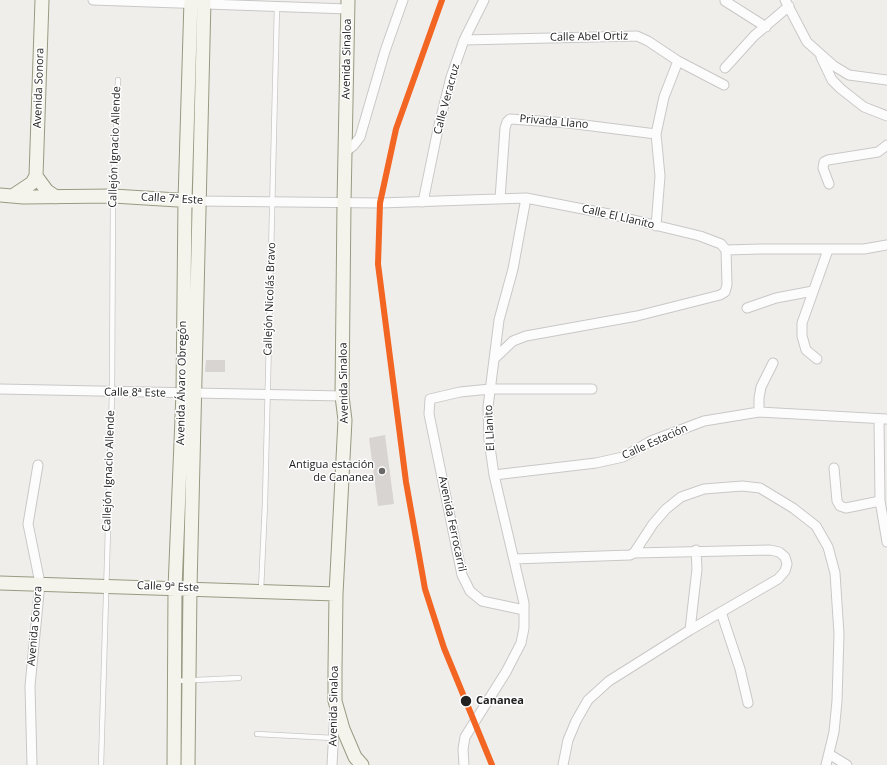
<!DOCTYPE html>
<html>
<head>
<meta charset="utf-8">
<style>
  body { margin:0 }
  canvas { display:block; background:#f0eeeb }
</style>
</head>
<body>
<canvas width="887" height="765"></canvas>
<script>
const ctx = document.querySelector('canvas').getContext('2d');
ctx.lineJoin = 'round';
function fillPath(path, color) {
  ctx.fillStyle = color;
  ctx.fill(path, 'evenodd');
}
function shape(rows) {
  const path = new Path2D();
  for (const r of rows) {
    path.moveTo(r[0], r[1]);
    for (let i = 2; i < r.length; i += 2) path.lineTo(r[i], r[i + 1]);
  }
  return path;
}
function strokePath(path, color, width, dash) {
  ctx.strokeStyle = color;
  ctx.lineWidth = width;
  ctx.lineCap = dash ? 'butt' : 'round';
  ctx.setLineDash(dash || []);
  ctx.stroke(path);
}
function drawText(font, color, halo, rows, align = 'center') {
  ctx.font = font + ' "Open Sans",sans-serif';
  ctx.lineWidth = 3;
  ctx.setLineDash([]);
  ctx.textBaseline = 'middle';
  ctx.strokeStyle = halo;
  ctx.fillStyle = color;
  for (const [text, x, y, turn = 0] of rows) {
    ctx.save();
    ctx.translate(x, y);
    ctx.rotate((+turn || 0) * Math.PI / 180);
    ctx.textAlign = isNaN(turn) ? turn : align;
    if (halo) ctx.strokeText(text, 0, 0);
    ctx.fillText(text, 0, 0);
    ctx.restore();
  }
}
const building = shape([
  [206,360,225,360,225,372,205,372],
  [385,435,394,504,378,506,369,438]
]);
const lane = shape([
  [261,590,265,503,277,6],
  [175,681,239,678],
  [257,734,333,738],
  [101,765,112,393,113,196,118,80]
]);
const street = shape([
  [93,0,348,9],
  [785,0,807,42,834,66,849,75,887,80],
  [725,1,766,27],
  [464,40,637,36,648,41,678,61,724,85],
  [821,57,832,80,841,89,864,107,887,116],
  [725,68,754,36,789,6],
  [345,152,353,146,360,137,385,51,403,0],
  [829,184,823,168,824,162,828,160,878,152,887,145],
  [500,199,505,128,507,122,510,119,568,123,656,134],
  [198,201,380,203,526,198,609,214,700,236,721,244,726,250,761,249,864,249,887,245],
  [423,202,438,129,451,77,464,40,484,0],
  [656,226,660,176,656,134,664,97,678,61],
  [747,308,776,298,813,291],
  [495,358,513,341,526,336,637,316,720,295,725,292,727,285,726,250],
  [817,359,806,350,802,336,802,323,828,250],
  [0,389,342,396],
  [759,412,759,398,761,387,773,363],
  [879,419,880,501,887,542],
  [834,468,837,501,840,506,846,508,880,501],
  [494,475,596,463,623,457,651,441,704,421,759,412,887,419],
  [514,559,630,555,634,553,653,524,666,509,681,497,704,489,742,486,760,488,793,508,816,526,828,547,835,573,839,634,837,701,834,732,826,765],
  [524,610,482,601,470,591,462,575,429,414,430,399,460,392,490,389,592,389],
  [721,612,740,669,748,703],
  [690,630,697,569,696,550],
  [829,754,847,765],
  [32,765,30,686,40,583,28,524,38,465],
  [332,765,335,710],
  [464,765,463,749,465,737,506,672,521,643,524,628,524,603,494,475,489,440,488,407,499,320,513,269,526,198],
  [563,765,568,740,576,721,588,700,609,681,690,630,778,579,785,571,787,564,785,557,779,552,770,550,634,553]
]);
const secondary = shape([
  [348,0,344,203,342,396,345,420,336,594,335,669,335,701,343,729,355,757,362,765],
  [36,176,47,191,56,197],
  [0,195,23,197,113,196,194,201],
  [14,195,32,183,36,176,42,0],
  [0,583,336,594],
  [174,765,175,588,183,393,185,200,191,0],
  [188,765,190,588,204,0]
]);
const rail1 = shape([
  [442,0,396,129,380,203,378,264,406,482,425,589,444,648,492,765]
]);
const markers = [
  [382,471,4,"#6a6968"],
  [466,701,6,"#222"]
];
const streetNames = [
  ["Calle Abel Ortiz",589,37,-1],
  ["Avenida Sinaloa",347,59,-89],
  ["Avenida Sonora",39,88,-88],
  ["Calle Veracruz",447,99,-75],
  ["Privada Llano",554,122,5],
  ["Callejón Ignacio Allende",115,147,-88],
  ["Calle 7ª Este",172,199,3],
  ["Calle El Llanito",618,217,13],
  ["Callejón Nicolás Bravo",270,299,-88],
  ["Avenida Álvaro Obregón",182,383,-89],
  ["Avenida Sinaloa",344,383,-91],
  ["Calle 8ª Este",135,393,1],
  ["El Llanito",490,428,-93],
  ["Calle Estación",655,442,-24],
  ["Callejón Ignacio Allende",109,471,-88],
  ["Avenida Ferrocarril",452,524,78],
  ["Calle 9ª Este",168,587,2],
  ["Avenida Sonora",35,626,-85],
  ["Avenida Sinaloa",334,706,-89]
];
const poiNames = [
  ["Antigua estación",374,465],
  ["de Cananea",374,478]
];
const stopNames = [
  ["Cananea",476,701]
];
fillPath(building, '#d7d4d2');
strokePath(lane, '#c9c8c7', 6);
strokePath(street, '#c9c8c7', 11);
strokePath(secondary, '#999a82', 15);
strokePath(lane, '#fdfcfc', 4.5);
strokePath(street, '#fdfcfc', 9);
strokePath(secondary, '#f4f4ed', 13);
strokePath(rail1, '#f26522', 6);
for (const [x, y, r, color] of markers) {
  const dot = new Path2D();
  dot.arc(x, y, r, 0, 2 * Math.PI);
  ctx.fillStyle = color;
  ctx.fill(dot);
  strokePath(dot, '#fff', 1.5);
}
drawText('11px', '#222', '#fff', streetNames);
drawText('11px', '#222', '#fff', poiNames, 'right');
drawText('bold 11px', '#222', '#fff', stopNames, 'left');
</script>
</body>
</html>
